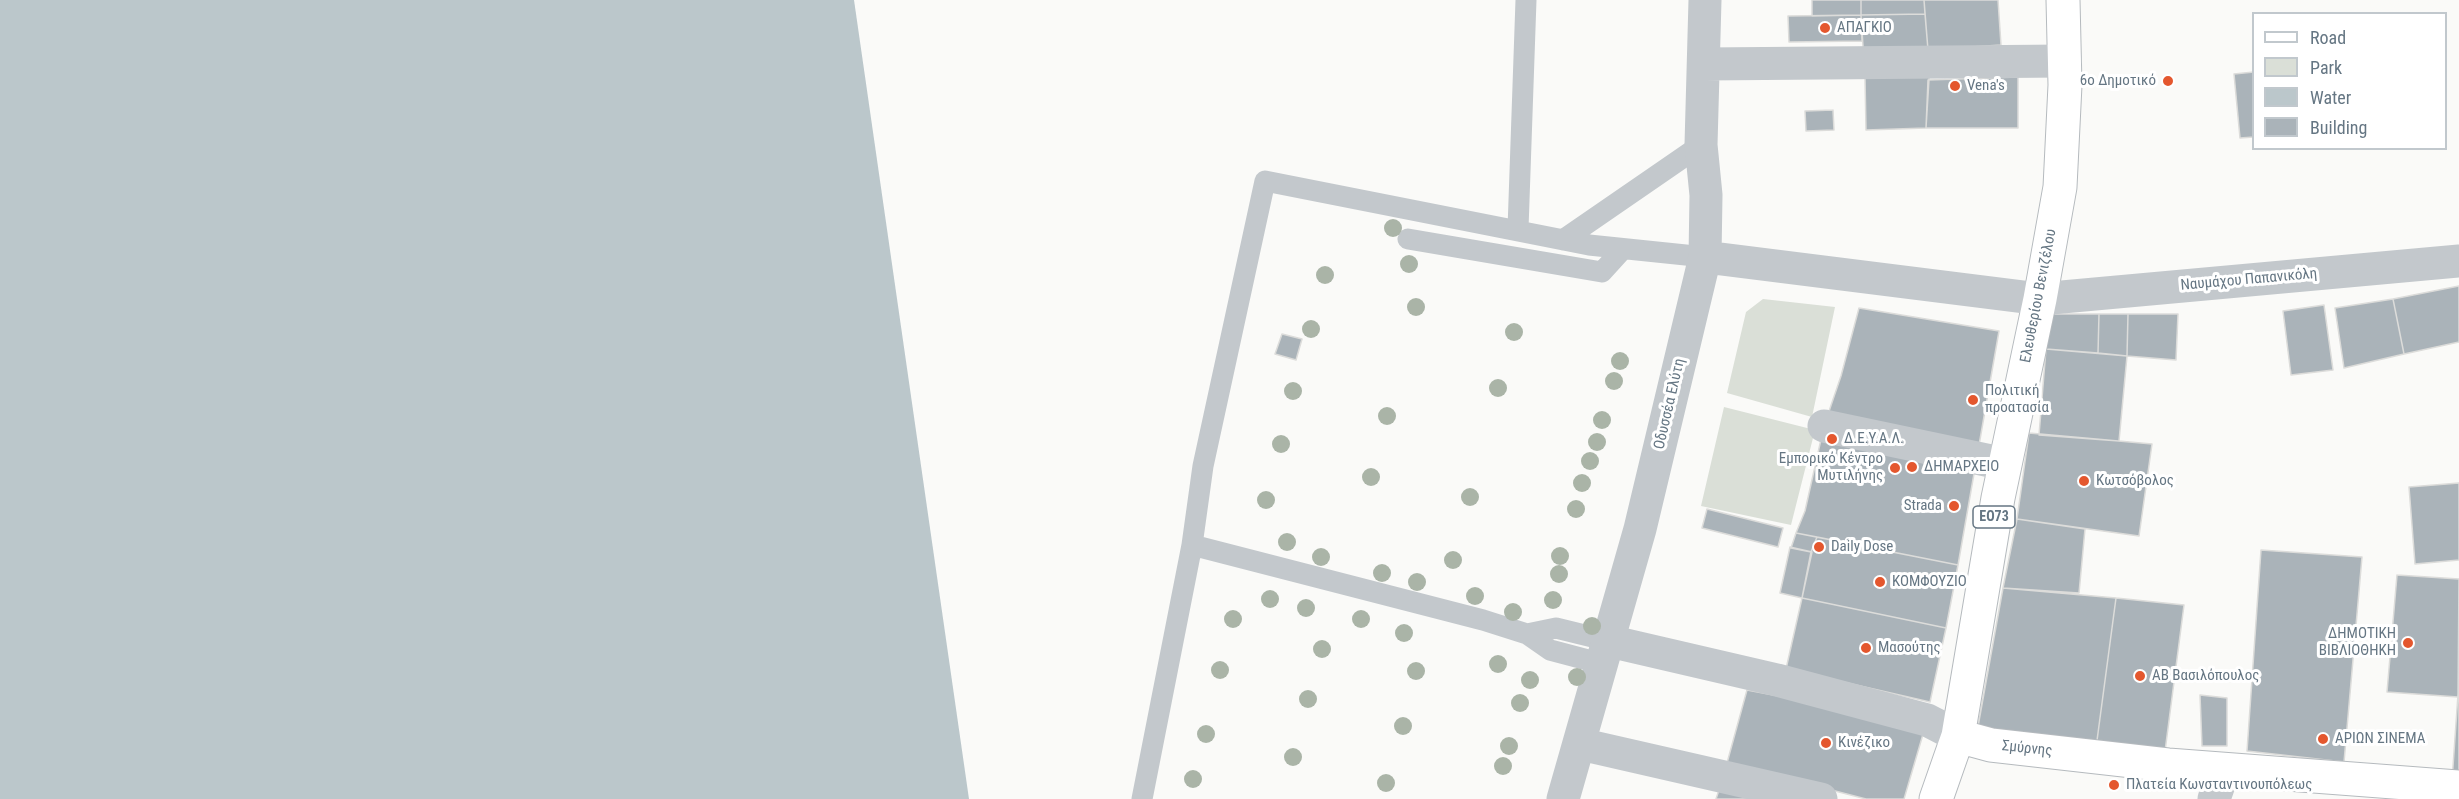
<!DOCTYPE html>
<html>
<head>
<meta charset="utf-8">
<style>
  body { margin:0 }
  #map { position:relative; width:2459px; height:799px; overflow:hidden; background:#fafaf8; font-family:"Roboto Condensed",sans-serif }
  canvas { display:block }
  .legend { position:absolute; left:2252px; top:12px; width:195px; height:138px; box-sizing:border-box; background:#fff; border:2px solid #c1c8cd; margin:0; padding:8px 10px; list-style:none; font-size:18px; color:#657683 }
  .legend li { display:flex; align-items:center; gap:12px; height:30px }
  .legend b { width:30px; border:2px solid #c1c8cd }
</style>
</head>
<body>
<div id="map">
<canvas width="2459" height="799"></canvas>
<ul class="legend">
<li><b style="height:8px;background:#fff"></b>Road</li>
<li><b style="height:16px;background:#dadfd7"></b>Park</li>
<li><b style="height:16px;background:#bbc7cb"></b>Water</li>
<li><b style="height:16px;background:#aab3b9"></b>Building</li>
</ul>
</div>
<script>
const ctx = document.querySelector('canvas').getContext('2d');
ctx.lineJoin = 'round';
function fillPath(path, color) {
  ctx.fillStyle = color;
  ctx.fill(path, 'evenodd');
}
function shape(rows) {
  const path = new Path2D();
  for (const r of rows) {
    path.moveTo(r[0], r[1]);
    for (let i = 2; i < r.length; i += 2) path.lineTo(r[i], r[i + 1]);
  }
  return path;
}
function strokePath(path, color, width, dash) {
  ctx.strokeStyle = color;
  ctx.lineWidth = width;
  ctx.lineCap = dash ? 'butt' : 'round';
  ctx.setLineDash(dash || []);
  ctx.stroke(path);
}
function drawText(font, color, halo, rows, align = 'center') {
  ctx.font = font + ' "Roboto Condensed",sans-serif';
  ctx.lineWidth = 6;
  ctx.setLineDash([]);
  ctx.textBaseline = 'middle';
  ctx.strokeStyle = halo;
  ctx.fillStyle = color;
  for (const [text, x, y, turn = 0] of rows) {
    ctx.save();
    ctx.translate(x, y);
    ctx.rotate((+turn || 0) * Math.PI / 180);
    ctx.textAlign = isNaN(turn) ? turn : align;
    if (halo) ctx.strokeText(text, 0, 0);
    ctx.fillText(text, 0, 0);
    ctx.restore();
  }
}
const green = shape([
  [1763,299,1835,307,1812,417,1727,393,1746,312],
  [1724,407,1815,430,1791,525,1701,506]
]);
const water = shape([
  [0,0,854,0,969,799,0,799]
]);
const building = shape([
  [1812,0,1861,0,1861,15,1812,16,1812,0],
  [1861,0,1924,0,1925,14,1861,15,1861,0],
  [1924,0,1998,0,2001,45,1928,50,1924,0],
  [1925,14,1928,50,1865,78,1861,15,1925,14],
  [1861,15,1862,41,1789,42,1788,16,1861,15],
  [1930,63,1926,128,1866,130,1865,78,1930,63],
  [2254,72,2254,137,2240,138,2234,74,2254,72],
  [2018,77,2018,128,1926,128,1928,80,2018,77],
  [1833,110,1834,130,1806,131,1805,111,1833,110],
  [2459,286,2459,342,2404,354,2393,299,2459,286],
  [2393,299,2404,354,2344,368,2335,308,2393,299],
  [2324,305,2333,370,2291,375,2283,311,2324,305],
  [1859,308,1999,331,1958,565,1796,533,1805,511,1824,426,1841,376,1859,308],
  [2052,314,2099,314,2098,353,2046,349,2052,314],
  [2099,314,2128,314,2127,356,2098,353,2099,314],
  [2128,314,2178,314,2176,360,2127,356,2128,314],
  [1282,334,1302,339,1296,360,1275,354,1282,334],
  [2046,349,2127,356,2119,441,2039,435,2046,349],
  [2029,433,2152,444,2139,536,2017,519,2029,433],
  [2459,483,2459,560,2415,564,2409,487,2459,483],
  [1707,509,1783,528,1778,547,1702,528,1707,509],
  [2017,519,2085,529,2079,593,2003,588,2017,519],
  [1796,533,1817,537,1811,552,1791,548,1796,533],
  [1817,537,1958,565,1946,628,1802,598,1811,552,1817,537],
  [1790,547,1812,552,1802,598,1780,593,1790,547],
  [2261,550,2362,557,2344,762,2247,751,2261,550],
  [2397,575,2459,579,2458,697,2387,692,2397,575],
  [2003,588,2116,598,2096,748,1977,732,2003,588],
  [1802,598,1946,628,1930,702,1786,669,1802,598],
  [2116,598,2184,605,2164,759,2096,748,2116,598],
  [2459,680,2459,781,2452,781,2459,680],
  [1747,690,1926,724,1904,799,1866,799,1727,763,1747,690],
  [2200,695,2227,698,2227,746,2202,746,2200,695],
  [1720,787,1755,799,1716,799,1720,787]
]);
const lane = shape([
  [1518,229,1526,0],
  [1408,239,1602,272,1622,250],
  [1563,240,1701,145],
  [1192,545,1483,620,1527,634,1550,650,1603,664],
  [1527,634,1556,628,1609,641],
  [1142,799,1192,545,1203,466,1265,181,1589,245,1705,257]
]);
const street = shape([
  [1704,64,2065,61],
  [1705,257,2040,299,2459,261],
  [1824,426,2005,464],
  [1609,641,1777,680,1927,720,1958,736],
  [1580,744,1821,799],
  [1563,799,1640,529,1705,257,1706,195,1701,145,1705,0],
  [2214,799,2224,770]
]);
const primary = shape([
  [1958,736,1991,745,2168,765,2459,787],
  [1936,799,1958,736,1998,498,2040,299,2060,187,2065,85,2063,0]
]);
const trees = [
  [1393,228],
  [1409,264],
  [1325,275],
  [1416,307],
  [1311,329],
  [1514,332],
  [1620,361],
  [1614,381],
  [1498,388],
  [1293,391],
  [1387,416],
  [1602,420],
  [1597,442],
  [1281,444],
  [1590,461],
  [1371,477],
  [1582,483],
  [1470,497],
  [1266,500],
  [1576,509],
  [1287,542],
  [1560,556],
  [1321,557],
  [1453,560],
  [1382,573],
  [1559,574],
  [1417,582],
  [1475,596],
  [1270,599],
  [1553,600],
  [1306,608],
  [1513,612],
  [1233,619],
  [1361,619],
  [1592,626],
  [1404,633],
  [1322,649],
  [1498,664],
  [1220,670],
  [1416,671],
  [1577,677],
  [1530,680],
  [1308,699],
  [1520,703],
  [1403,726],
  [1206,734],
  [1509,746],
  [1293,757],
  [1503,766],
  [1193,779],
  [1386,783]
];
const markers = [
  [1825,28,6,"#e4572e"],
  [2168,81,6,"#e4572e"],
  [1955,86,6,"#e4572e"],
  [1973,400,6,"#e4572e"],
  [1832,439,6,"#e4572e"],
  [1912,467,6,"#e4572e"],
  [1895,468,6,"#e4572e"],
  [2084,481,6,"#e4572e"],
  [1954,506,6,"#e4572e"],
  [1819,547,6,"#e4572e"],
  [1880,582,6,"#e4572e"],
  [2408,643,6,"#e4572e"],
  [1866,648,6,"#e4572e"],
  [2140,676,6,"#e4572e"],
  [2323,739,6,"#e4572e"],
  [1826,743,6,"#e4572e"],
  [2114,785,6,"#e4572e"]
];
const shields = [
  [1994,517,42]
];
const shieldNames = [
  ["ΕΟ73",1994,517]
];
const poiNames = [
  ["ΑΠΑΓΚΙΟ",1837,28],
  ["6ο Δημοτικό",2156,81,"right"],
  ["Vena's",1967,86],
  ["Πολιτική",1985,391],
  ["προατασία",1985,408],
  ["Δ.Ε.Υ.Α.Λ.",1844,439],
  ["Εμπορικό Κέντρο",1883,459,"right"],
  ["Μυτιλήνης",1883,476,"right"],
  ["ΔΗΜΑΡΧΕΙΟ",1924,467],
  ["Κωτσόβολος",2096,481],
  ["Strada",1942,506,"right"],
  ["Daily Dose",1831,547],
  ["ΚΟΜΦΟΥΖΙΟ",1892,582],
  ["ΔΗΜΟΤΙΚΗ",2396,634,"right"],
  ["ΒΙΒΛΙΟΘΗΚΗ",2396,651,"right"],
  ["Μασούτης",1878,648],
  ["ΑΒ Βασιλόπουλος",2152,676],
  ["ΑΡΙΩΝ ΣΙΝΕΜΑ",2335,739],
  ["Κινέζικο",1838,743],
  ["Πλατεία Κωνσταντινουπόλεως",2126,785]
];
const streetNames = [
  ["Ναυμάχου Παπανικόλη",2249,280,-5],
  ["Ελευθερίου Βενιζέλου",2039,296,-79],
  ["Οδυσσέα Ελύτη",1670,404,-77],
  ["Σμύρνης",2027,749,6]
];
fillPath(green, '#dadfd7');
fillPath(water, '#bbc7cb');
fillPath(building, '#aab3b9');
strokePath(building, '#dcdcda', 1.5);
strokePath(primary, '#b5babe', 35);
strokePath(lane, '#c3c8cc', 21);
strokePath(street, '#c3c8cc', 33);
strokePath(primary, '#fff', 33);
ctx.fillStyle = '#aab4a7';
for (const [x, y] of trees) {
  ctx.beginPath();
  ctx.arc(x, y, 9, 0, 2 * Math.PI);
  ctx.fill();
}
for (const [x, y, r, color] of markers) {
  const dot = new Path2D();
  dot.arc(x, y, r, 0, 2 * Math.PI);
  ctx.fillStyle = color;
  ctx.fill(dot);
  strokePath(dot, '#fff', 2);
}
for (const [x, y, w] of shields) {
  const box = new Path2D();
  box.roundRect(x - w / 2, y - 11, w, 22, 4.5);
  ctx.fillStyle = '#fff';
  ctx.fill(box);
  strokePath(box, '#657683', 1.5);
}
drawText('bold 14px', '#657683', null, shieldNames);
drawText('15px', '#657683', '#fff', poiNames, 'left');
drawText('15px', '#657683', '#fff', streetNames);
</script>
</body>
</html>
